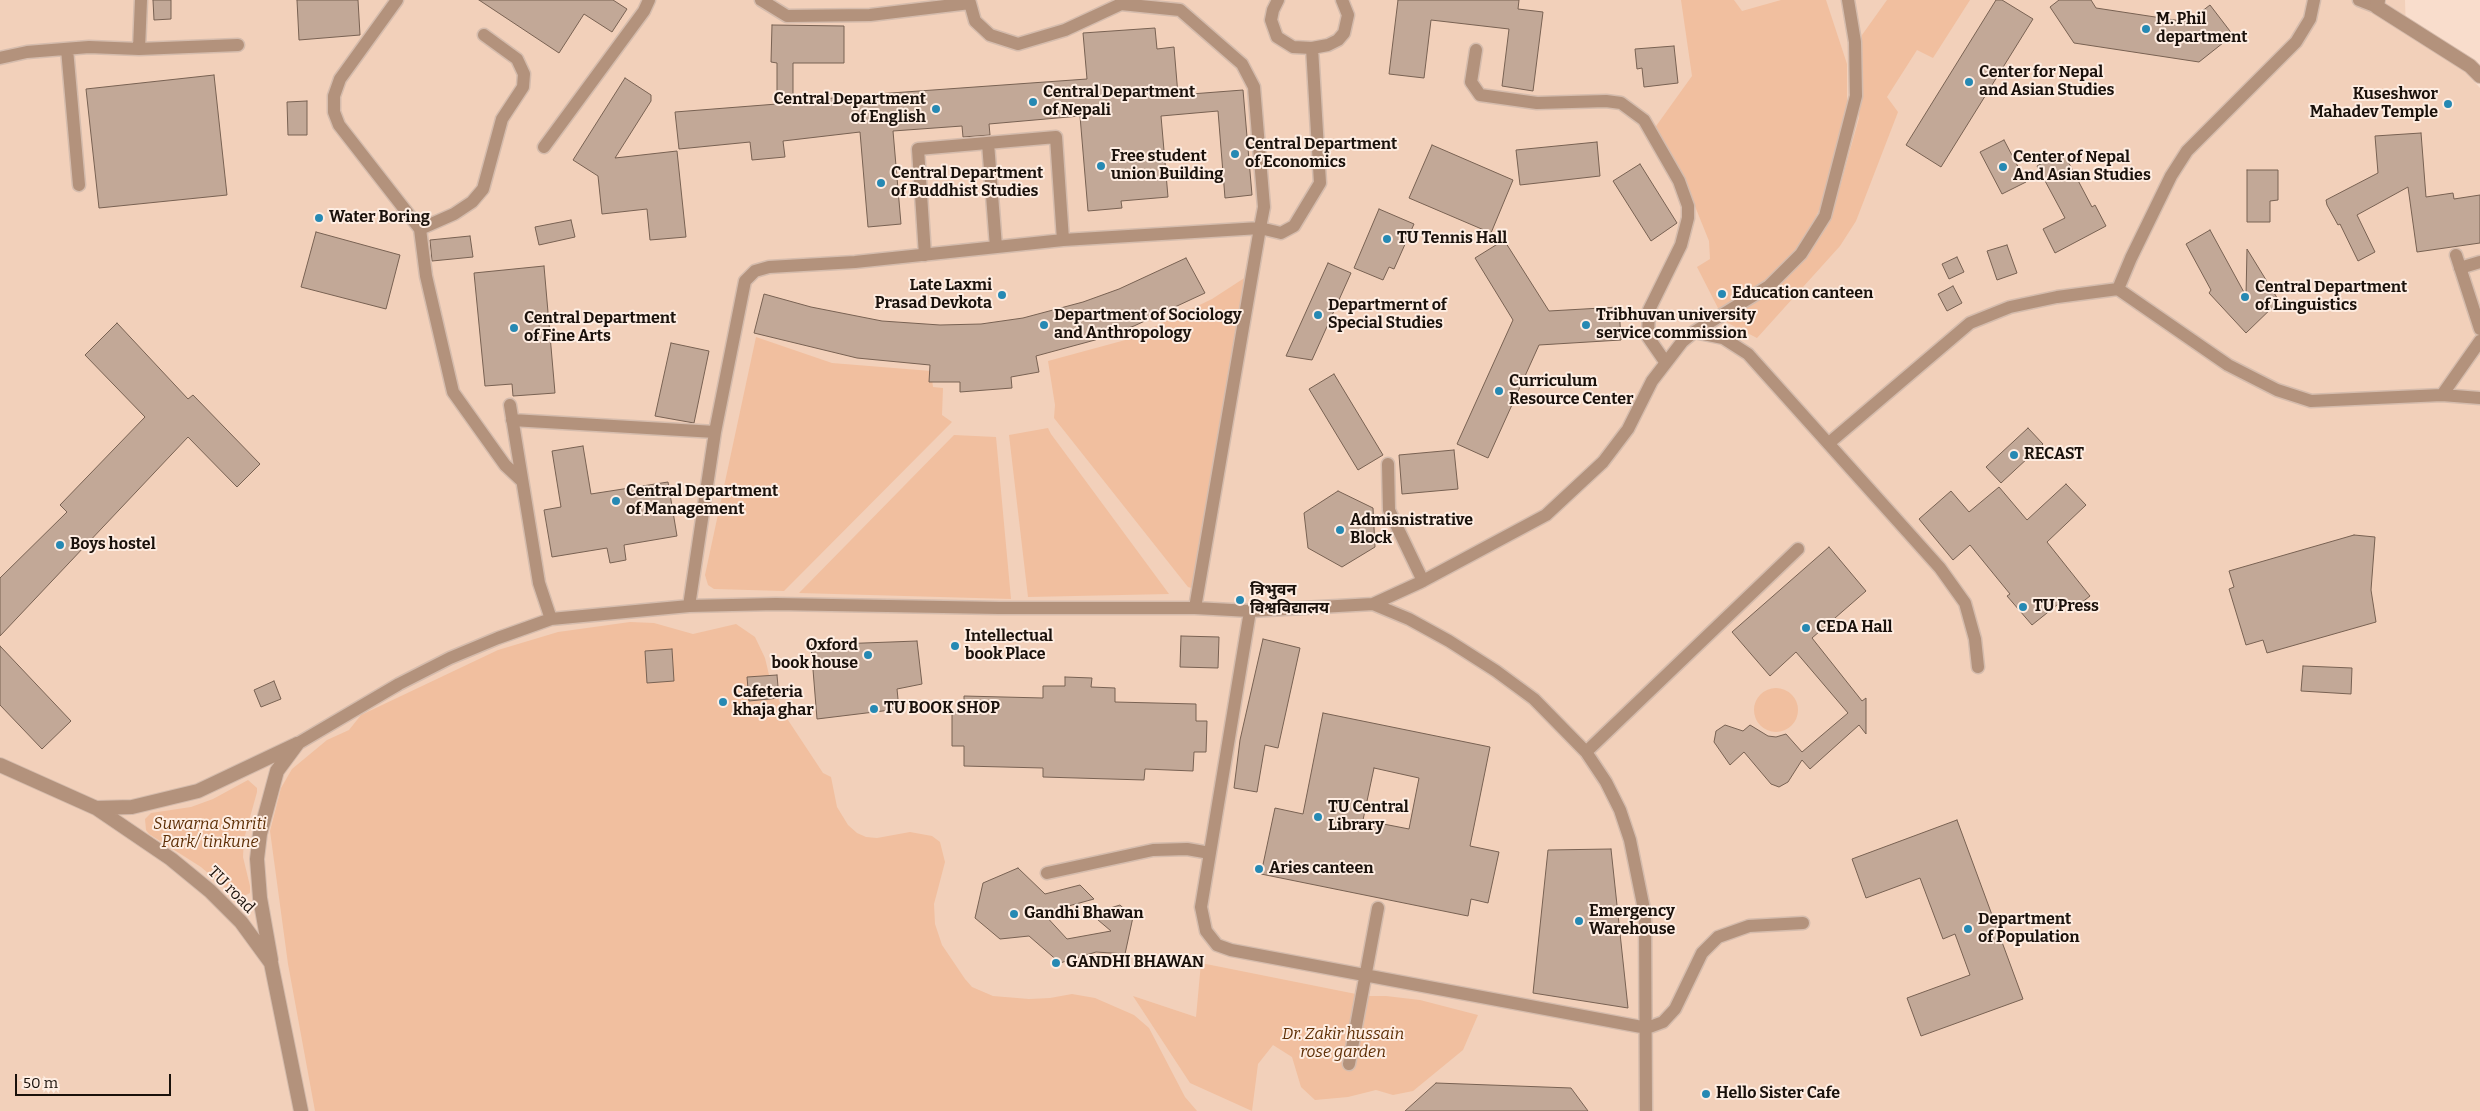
<!DOCTYPE html>
<html>
<head>
<meta charset="utf-8">
<style>
  body { margin:0 }
  #map { position:relative; width:2480px; height:1111px; overflow:hidden; background:#f9ddcc; font-family:Bitter,serif }
  canvas { display:block }
  .scale { position:absolute; left:15px; top:1074px; width:156px; height:22px; box-sizing:border-box; border:2px solid #1a110b; border-top:0; padding-left:6px; font-size:15px; line-height:18px; white-space:nowrap; color:#1a110b; -webkit-text-stroke:4px #feede2; paint-order:stroke }
</style>
</head>
<body>
<div id="map">
<canvas width="2480" height="1111"></canvas>
<div class="scale">50 m</div>
</div>
<script>
const ctx = document.querySelector('canvas').getContext('2d');
ctx.lineJoin = 'round';
function fillPath(path, color) {
  ctx.fillStyle = color;
  ctx.fill(path, 'evenodd');
}
function shape(rows) {
  const path = new Path2D();
  for (const r of rows) {
    if (r.length === 3) {
      path.moveTo(r[0] + r[2], r[1]);
      path.arc(r[0], r[1], r[2], 0, 2 * Math.PI);
      continue;
    }
    path.moveTo(r[0], r[1]);
    for (let i = 2; i < r.length; i += 2) path.lineTo(r[i], r[i + 1]);
  }
  return path;
}
function strokePath(path, color, width, dash) {
  ctx.strokeStyle = color;
  ctx.lineWidth = width;
  ctx.lineCap = dash ? 'butt' : 'round';
  ctx.setLineDash(dash || []);
  ctx.stroke(path);
}
function drawText(font, color, halo, rows, align = 'center') {
  ctx.font = font + ' Bitter,"Noto Sans Devanagari",serif';
  ctx.lineWidth = 4;
  ctx.setLineDash([]);
  ctx.textBaseline = 'middle';
  ctx.strokeStyle = halo;
  ctx.fillStyle = color;
  for (const [text, x, y, turn = 0] of rows) {
    ctx.save();
    ctx.translate(x, y);
    ctx.rotate((+turn || 0) * Math.PI / 180);
    ctx.textAlign = isNaN(turn) ? turn : align;
    if (halo) ctx.strokeText(text, 0, 0);
    ctx.fillText(text, 0, 0);
    ctx.restore();
  }
}
const built = shape([
  [0,0,2405,0,2406,31,2456,62,2480,88,2480,1111,0,1111]
]);
const green = shape([
  [1681,0,1734,0,1742,11,1781,0,1826,0,1847,64,1847,111,1833,168,1820,208,1808,233,1789,259,1760,287,1719,310,1697,267,1710,259,1709,241,1686,184,1654,129,1692,76],
  [1887,0,1970,0,1933,58,1917,50,1887,97,1898,112,1856,221,1840,246,1757,338,1722,320,1819,237,1834,208,1859,118,1862,35],
  [1249,275,1201,591,1188,587,1054,418,1055,405,1048,361,1129,339,1212,299],
  [756,337,832,363,931,371,933,387,943,388,942,415,952,422,784,591,714,589,708,585,705,575],
  [1048,428,1051,434,1169,594,1028,597,1009,435],
  [954,435,996,437,1011,599,799,593],
  [630,622,654,623,693,634,736,624,755,637,765,658,770,679,786,717,823,773,831,777,837,807,848,825,857,833,866,837,877,838,910,832,932,836,940,842,945,862,934,904,935,924,942,945,965,979,972,987,993,996,1029,999,1050,998,1072,994,1095,998,1134,1015,1149,1028,1185,1097,1197,1111,315,1111,288,964,270,831,281,788,292,769,327,740,349,730,361,715,498,650,558,632],
  [1776,710,22],
  [248,780,257,788,257,792,244,839,243,857,250,886,250,893,238,899,201,867,149,834,146,830,145,819,151,813,191,807,213,799],
  [1201,963,1366,996,1386,996,1420,1000,1478,1015,1463,1050,1413,1091,1393,1095,1376,1090,1348,1097,1315,1100,1301,1087,1292,1057,1273,1045,1258,1064,1252,1111,1190,1083,1133,996,1196,1017]
]);
const building = shape([
  [153,0,171,0,171,19,154,20,153,0],
  [297,0,358,0,360,35,299,40,297,0],
  [479,0,613,0,627,9,612,32,584,14,559,53,479,0],
  [1398,0,1519,0,1518,9,1543,12,1533,91,1502,86,1509,29,1431,20,1424,78,1389,74,1398,0],
  [1996,0,2002,0,2033,19,1941,167,1906,145,1996,0],
  [2059,0,2091,0,2096,8,2188,22,2210,5,2233,35,2199,62,2074,43,2050,7,2059,0],
  [772,25,844,26,844,63,793,63,793,102,863,95,1087,79,1083,33,1155,28,1157,49,1174,47,1178,95,1243,90,1252,195,1225,198,1218,111,1161,116,1168,197,1121,201,1122,208,1088,211,1080,116,989,124,990,135,963,137,962,126,893,131,901,224,868,227,860,132,783,141,785,157,752,160,750,142,679,149,675,112,777,104,777,63,771,62,772,25],
  [1674,46,1678,83,1644,87,1642,68,1637,69,1635,49,1674,46],
  [214,75,227,195,99,208,86,89,214,75],
  [625,78,651,95,651,101,615,158,677,151,686,237,650,240,647,209,602,214,598,176,573,160,625,78],
  [307,101,307,135,288,135,287,102,307,101],
  [2421,133,2426,197,2453,193,2454,199,2480,195,2480,243,2417,252,2408,187,2357,215,2375,252,2358,261,2340,224,2338,225,2327,205,2326,200,2378,173,2375,136,2421,133],
  [2004,140,2026,182,2002,194,1980,152,2004,140],
  [1597,142,1600,176,1520,185,1516,150,1597,142],
  [1432,145,1513,180,1491,233,1409,198,1432,145],
  [2063,152,2092,207,2095,205,2106,226,2055,253,2043,229,2065,218,2037,166,2063,152],
  [1640,164,1677,223,1651,241,1613,181,1640,164],
  [2247,170,2278,170,2278,200,2270,201,2270,222,2247,222,2247,170],
  [1379,209,1414,224,1394,269,1389,267,1383,280,1354,268,1379,209],
  [571,220,575,237,539,245,535,227,571,220],
  [2210,230,2246,296,2247,249,2279,301,2246,333,2209,293,2211,290,2186,244,2210,230],
  [316,232,400,255,386,309,301,287,316,232],
  [470,236,473,257,432,261,430,240,470,236],
  [1504,240,1549,311,1619,307,1621,340,1539,345,1488,458,1457,444,1513,320,1475,258,1504,240],
  [2007,245,2017,273,1997,280,1987,251,2007,245],
  [1957,257,1964,272,1949,279,1942,264,1957,257],
  [1186,258,1205,293,1134,326,1095,340,1036,356,1039,372,1011,377,1012,388,960,392,960,382,929,382,930,365,857,358,754,333,764,294,811,307,882,321,940,325,981,324,1023,318,1083,302,1119,289,1186,258],
  [1328,263,1351,273,1312,360,1286,356,1328,263],
  [544,266,555,393,513,396,512,384,485,386,474,273,544,266],
  [1953,286,1962,303,1947,311,1938,294,1953,286],
  [117,323,188,399,193,395,260,464,237,487,188,437,0,636,0,578,67,512,60,505,145,417,85,355,117,323],
  [671,343,709,351,694,423,655,416,671,343],
  [1334,374,1383,455,1358,470,1309,389,1334,374],
  [2028,428,2043,444,2001,483,1986,467,2028,428],
  [583,446,591,494,668,482,677,536,624,545,626,560,610,563,607,548,552,557,544,510,561,507,552,451,583,446],
  [1454,450,1458,489,1402,494,1399,455,1454,450],
  [2066,484,2086,505,2047,542,2090,596,2071,611,2062,601,2032,625,2007,596,2010,594,1970,545,1953,560,1919,519,1951,491,1969,512,1999,487,2027,520,2066,484],
  [1338,491,1373,508,1375,547,1342,567,1308,548,1304,513,1338,491],
  [2354,535,2375,537,2371,590,2376,622,2267,653,2263,640,2246,645,2229,589,2234,587,2229,571,2354,535],
  [1829,547,1866,591,1812,638,1862,701,1866,698,1866,734,1859,725,1810,769,1802,760,1788,782,1779,787,1771,784,1744,752,1730,765,1714,742,1716,731,1725,725,1743,731,1750,725,1768,736,1776,737,1786,734,1802,752,1848,713,1796,652,1770,676,1732,632,1829,547],
  [1181,636,1219,637,1218,668,1180,667,1181,636],
  [1263,639,1300,648,1278,748,1265,745,1257,792,1234,788,1240,740,1263,639],
  [917,641,922,684,897,689,899,709,817,719,811,645,917,641],
  [0,646,71,721,42,749,0,705,0,646],
  [672,649,674,681,647,683,645,651,672,649],
  [2303,666,2352,668,2351,694,2301,691,2303,666],
  [777,675,779,698,749,701,747,677,777,675],
  [1065,677,1092,678,1091,687,1115,688,1115,702,1196,704,1196,721,1207,721,1206,752,1194,752,1193,771,1145,769,1144,780,1043,777,1043,768,964,766,964,746,952,746,952,712,964,712,964,696,1043,698,1043,686,1065,686,1065,677],
  [274,681,281,699,261,707,254,690,274,681],
  [1323,713,1490,747,1470,846,1499,852,1488,903,1471,899,1468,916,1261,874,1275,808,1303,814,1323,713],
  [1374,768,1419,778,1409,829,1363,820,1374,768],
  [1957,820,2023,999,1921,1036,1907,998,1970,975,1955,934,1943,939,1920,878,1866,898,1852,859,1957,820],
  [1611,849,1628,1008,1533,993,1548,850,1611,849],
  [1018,868,1045,894,1080,885,1094,899,1043,913,1067,939,1111,931,1091,914,1120,905,1133,917,1125,954,1096,952,1060,963,1029,936,1000,939,975,918,983,883,1018,868],
  [1436,1083,1571,1088,1588,1111,1405,1111,1436,1083]
]);
const service = shape([
  [397,0,340,79,334,96,334,112,339,125,420,229,426,276,453,392,505,465,521,480],
  [761,0,787,16,870,15,970,3,975,21,990,35,1018,44,1065,30,1121,4,1180,10,1242,64,1254,87,1264,207,1260,228,1281,233,1294,226,1320,183,1312,48],
  [1278,0,1273,10,1271,20,1277,37,1293,47,1312,48,1328,45,1338,40,1344,33,1348,15,1342,0],
  [2359,0,2377,7],
  [67,49,79,185],
  [139,49,141,0],
  [1476,50,1471,82,1480,95,1537,103,1606,101,1621,103,1644,120,1679,181,1688,206,1688,218,1681,245,1649,310,1648,337,1666,363],
  [0,58,27,52,89,47,139,49,238,45],
  [988,143,996,247],
  [544,147,644,11,649,0],
  [420,229,454,214,472,202,483,189,502,119,523,87,524,74,517,59,484,35],
  [925,255,918,149,1056,137,1063,240],
  [2456,255,2480,329],
  [2460,268,2480,262],
  [2118,289,2228,365,2277,390,2311,401,2442,395,2480,398],
  [1694,332,1723,338,1748,354,1940,568,1965,603,1975,639,1978,667],
  [2442,395,2480,341],
  [510,405,539,583,551,619],
  [512,420,715,432],
  [1829,443,1970,323,2010,307,2057,297,2118,289,2131,258,2171,176,2187,151,2296,42,2310,19,2314,0],
  [1388,464,1389,510,1423,581],
  [1373,604,1421,582,1546,515,1603,462,1628,429,1652,381,1682,342,1694,332,1769,286,1801,254,1825,216,1856,96,1855,42,1848,0],
  [689,606,715,432,745,281,755,271,769,267,855,262,1063,240,1260,228,1195,608],
  [1250,611,1201,907,1206,931,1217,945,1231,950,1647,1028,1663,1022,1675,1009,1702,953,1718,937,1749,926,1803,923],
  [297,744,399,684,450,658,498,638,551,619,689,606,776,604,999,608,1195,608,1250,611,1373,604,1409,619,1449,641,1496,671,1534,699,1586,752,1606,782,1620,810,1630,840,1645,914,1646,1111],
  [1586,752,1798,549],
  [1047,873,1153,850,1187,849,1210,853],
  [1349,1064,1378,908]
]);
const minor = shape([
  [2378,0,2377,7,2470,66,2480,76]
]);
const tertiary = shape([
  [0,765,96,808,171,859,210,891,241,922,271,963,301,1111],
  [96,808,132,807,198,791,295,745],
  [271,960,260,898,257,859,260,834,277,771,297,744]
]);
const markers = [
  [2146,29,5,"#2689b3"],
  [1969,82,5,"#2689b3"],
  [1033,102,5,"#2689b3"],
  [2448,104,5,"#2689b3"],
  [936,109,5,"#2689b3"],
  [1235,154,5,"#2689b3"],
  [1101,166,5,"#2689b3"],
  [2003,167,5,"#2689b3"],
  [881,183,5,"#2689b3"],
  [319,218,5,"#2689b3"],
  [1387,239,5,"#2689b3"],
  [1722,294,5,"#2689b3"],
  [1002,295,5,"#2689b3"],
  [2245,297,5,"#2689b3"],
  [1318,315,5,"#2689b3"],
  [1044,325,5,"#2689b3"],
  [1586,325,5,"#2689b3"],
  [514,328,5,"#2689b3"],
  [1499,391,5,"#2689b3"],
  [2014,455,5,"#2689b3"],
  [616,501,5,"#2689b3"],
  [1340,530,5,"#2689b3"],
  [60,545,5,"#2689b3"],
  [1240,600,5,"#2689b3"],
  [2023,607,5,"#2689b3"],
  [1806,628,5,"#2689b3"],
  [955,646,5,"#2689b3"],
  [868,655,5,"#2689b3"],
  [723,702,5,"#2689b3"],
  [874,709,5,"#2689b3"],
  [1318,817,5,"#2689b3"],
  [1259,869,5,"#2689b3"],
  [1014,914,5,"#2689b3"],
  [1579,921,5,"#2689b3"],
  [1968,929,5,"#2689b3"],
  [1056,963,5,"#2689b3"],
  [1706,1094,5,"#2689b3"]
];
const poiNames = [
  ["M. Phil",2156,20],
  ["department",2156,38],
  ["Center for Nepal",1979,73],
  ["and Asian Studies",1979,91],
  ["Central Department",1043,93],
  ["of Nepali",1043,111],
  ["Kuseshwor",2438,95,"right"],
  ["Mahadev Temple",2438,113,"right"],
  ["Central Department",926,100,"right"],
  ["of English",926,118,"right"],
  ["Central Department",1245,145],
  ["of Economics",1245,163],
  ["Free student",1111,157],
  ["union Building",1111,175],
  ["Center of Nepal",2013,158],
  ["And Asian Studies",2013,176],
  ["Central Department",891,174],
  ["of Buddhist Studies",891,192],
  ["Water Boring",329,218],
  ["TU Tennis Hall",1397,239],
  ["Late Laxmi",992,286,"right"],
  ["Prasad Devkota",992,304,"right"],
  ["Central Department",2255,288],
  ["of Linguistics",2255,306],
  ["Education canteen",1732,294],
  ["Departmernt of",1328,306],
  ["Special Studies",1328,324],
  ["Department of Sociology",1054,316],
  ["and Anthropology",1054,334],
  ["Tribhuvan university",1596,316],
  ["service commission",1596,334],
  ["Central Department",524,319],
  ["of Fine Arts",524,337],
  ["Curriculum",1509,382],
  ["Resource Center",1509,400],
  ["RECAST",2024,455],
  ["Central Department",626,492],
  ["of Management",626,510],
  ["Admisnistrative",1350,521],
  ["Block",1350,539],
  ["Boys hostel",70,545],
  ["त्रिभुवन",1250,591],
  ["विश्वविद्यालय",1250,609],
  ["TU Press",2033,607],
  ["CEDA Hall",1816,628],
  ["Intellectual",965,637],
  ["book Place",965,655],
  ["Oxford",858,646,"right"],
  ["book house",858,664,"right"],
  ["Cafeteria",733,693],
  ["khaja ghar",733,711],
  ["TU BOOK SHOP",884,709],
  ["TU Central",1328,808],
  ["Library",1328,826],
  ["Aries canteen",1269,869],
  ["Emergency",1589,912],
  ["Warehouse",1589,930],
  ["Gandhi Bhawan",1024,914],
  ["Department",1978,920],
  ["of Population",1978,938],
  ["GANDHI BHAWAN",1066,963],
  ["Hello Sister Cafe",1716,1094]
];
const parkNames = [
  ["Suwarna Smriti",210,825],
  ["Park/ tinkune",210,843],
  ["Dr. Zakir hussain",1343,1035],
  ["rose garden",1343,1053]
];
const streetNames = [
  ["TU road",231,890,45]
];
fillPath(built, '#f2d0ba');
fillPath(green, '#f1bf9f');
fillPath(building, '#c2a897');
strokePath(building, '#796253', 1);
strokePath(service, '#d5bcad', 15);
strokePath(minor, '#d5bcad', 16);
strokePath(tertiary, '#d5bcad', 16);
strokePath(service, '#b3927c', 12);
strokePath(minor, '#b3927c', 14);
strokePath(tertiary, '#b3927c', 14);
for (const [x, y, r, color] of markers) {
  const dot = new Path2D();
  dot.arc(x, y, r, 0, 2 * Math.PI);
  ctx.fillStyle = color;
  ctx.fill(dot);
  strokePath(dot, '#feede2', 2);
}
drawText('bold 16px', '#1a110b', '#feede2', poiNames, 'left');
drawText('italic 16px', '#5e2f06', '#feede2', parkNames);
drawText('16px', '#1a110b', '#feede2', streetNames);
</script>
</body>
</html>
